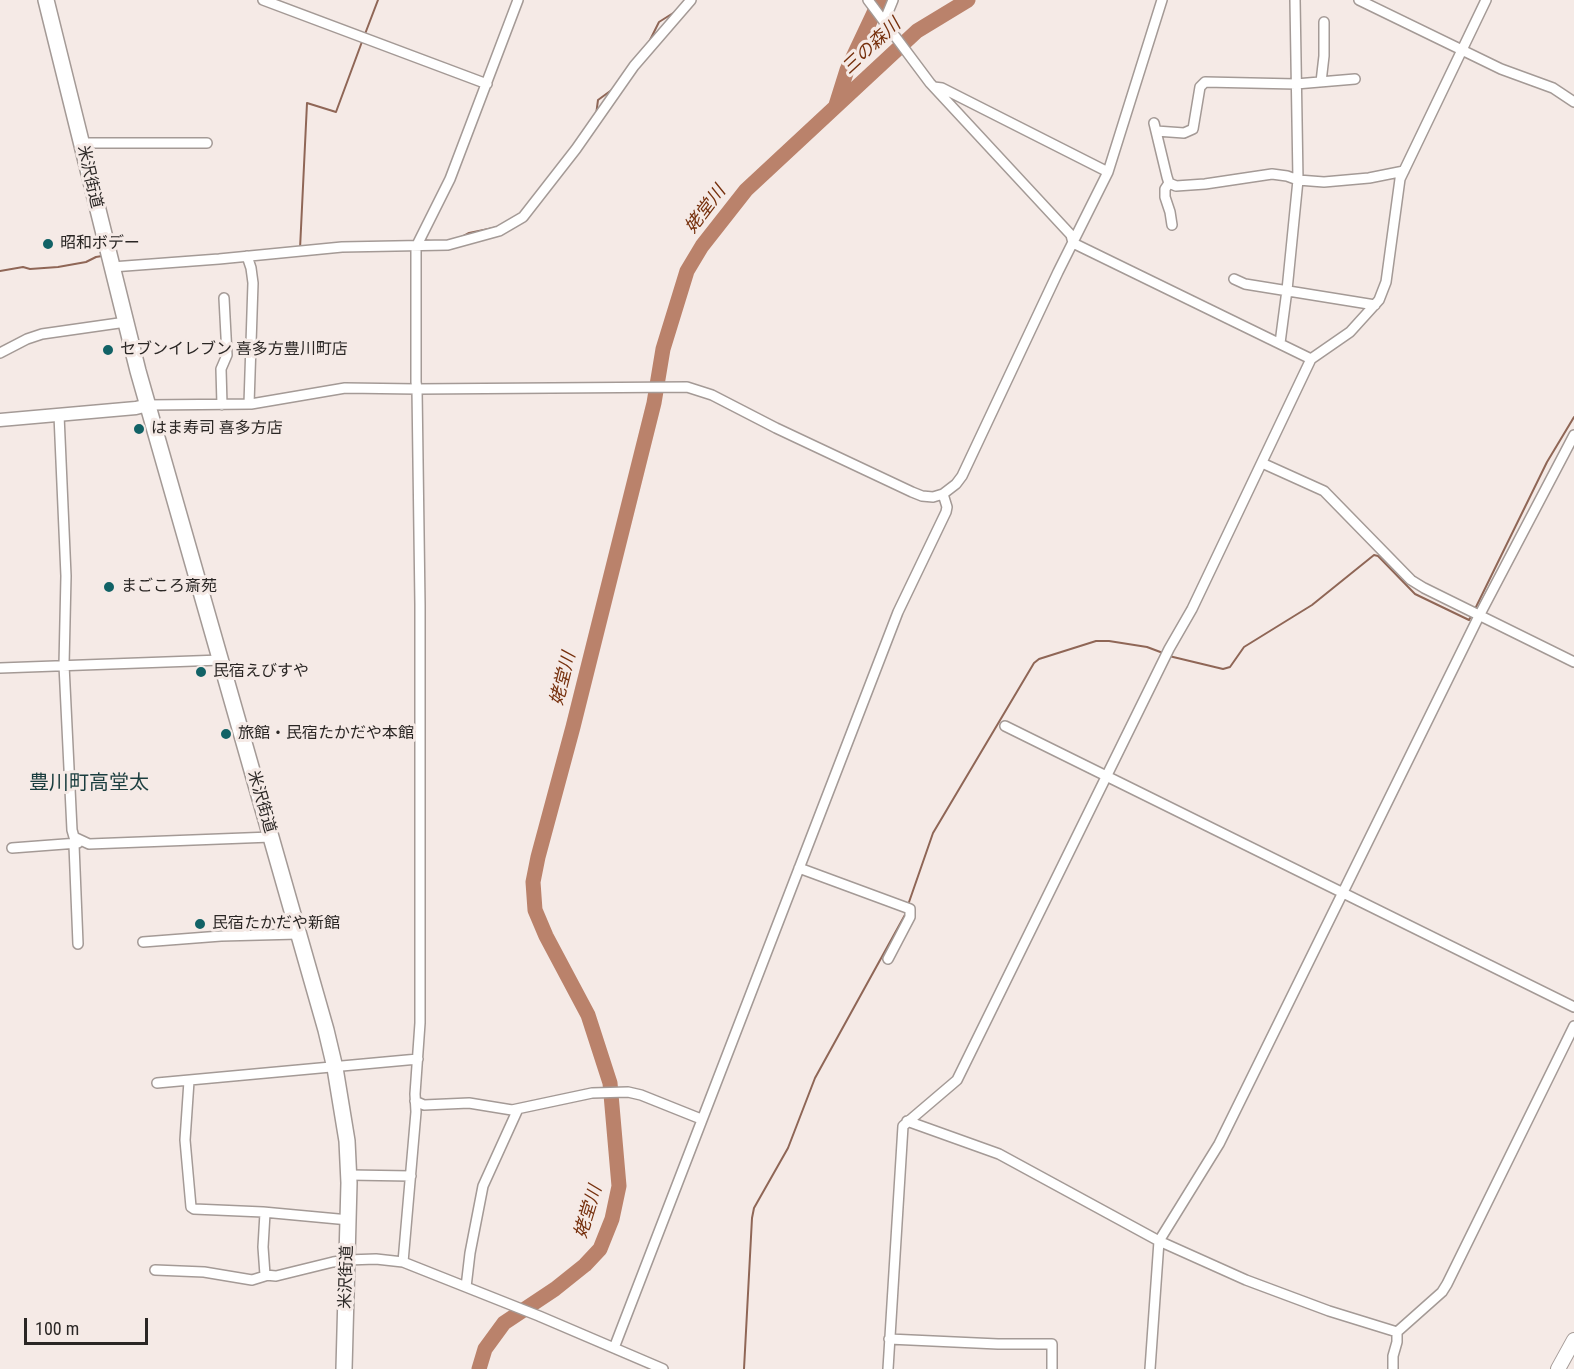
<!DOCTYPE html>
<html>
<head>
<meta charset="utf-8">
<style>
  body { margin:0 }
  #map { position:relative; width:1574px; height:1369px; overflow:hidden; background:#f5eae6; font-family:"Roboto Condensed",sans-serif }
  canvas { display:block }
  .scale { position:absolute; left:24px; top:1318px; width:124px; height:27px; box-sizing:border-box; border:3px solid #2a2624; border-top:0; padding-left:8px; font-size:18px; line-height:21px; white-space:nowrap; color:#2a2624; -webkit-text-stroke:4px #f5eae6; paint-order:stroke }
</style>
</head>
<body>
<div id="map">
<canvas width="1574" height="1369"></canvas>
<div class="scale">100 m</div>
</div>
<script>
const ctx = document.querySelector('canvas').getContext('2d');
ctx.lineJoin = 'round';
function shape(rows) {
  const path = new Path2D();
  for (const r of rows) {
    path.moveTo(r[0], r[1]);
    for (let i = 2; i < r.length; i += 2) path.lineTo(r[i], r[i + 1]);
  }
  return path;
}
function strokePath(path, color, width, dash) {
  ctx.strokeStyle = color;
  ctx.lineWidth = width;
  ctx.lineCap = dash ? 'butt' : 'round';
  ctx.setLineDash(dash || []);
  ctx.stroke(path);
}
function drawText(font, color, halo, rows, align = 'center') {
  ctx.font = font + ' "Roboto Condensed","Noto Sans JP",sans-serif';
  ctx.lineWidth = 6;
  ctx.setLineDash([]);
  ctx.textBaseline = 'middle';
  ctx.strokeStyle = halo;
  ctx.fillStyle = color;
  for (const [text, x, y, turn = 0] of rows) {
    ctx.save();
    ctx.translate(x, y);
    ctx.rotate((+turn || 0) * Math.PI / 180);
    ctx.textAlign = isNaN(turn) ? turn : align;
    if (halo) ctx.strokeText(text, 0, 0);
    ctx.fillText(text, 0, 0);
    ctx.restore();
  }
}
const stream = shape([
  [365,34,378,0],
  [649,42,659,22,678,10],
  [596,115,598,100,613,89],
  [458,239,469,233,498,227],
  [423,240,438,242],
  [300,249,307,103,336,112,363,39],
  [0,271,23,267,30,269,58,267,86,262,96,257,102,256],
  [1475,609,1547,462,1574,417],
  [1169,656,1223,669,1230,667,1244,647,1312,605,1374,555,1378,556,1415,594,1469,620,1470,618],
  [908,905,933,833,1034,663,1039,659,1096,641,1109,641,1147,647,1163,653],
  [744,1369,752,1218,754,1208,788,1148,815,1078,906,913]
]);
const river = shape([
  [836,105,847,70,880,0],
  [479,1369,485,1349,504,1323,555,1289,585,1265,600,1249,612,1219,619,1186,610,1083,588,1015,546,936,535,910,533,882,538,857,573,727,654,403,663,349,687,271,702,246,746,190,917,31,968,0]
]);
const minor = shape([
  [263,0,487,84],
  [868,0,930,83,1071,235,1073,243,1311,359],
  [1359,0,1501,69,1553,88,1574,102],
  [884,22,893,0],
  [1321,82,1324,56,1324,22],
  [934,87,942,88,1108,172],
  [1154,123,1167,177,1169,183,1176,186,1205,184,1272,174,1287,176,1298,180,1324,182,1369,178,1404,171],
  [1156,131,1184,133,1193,129,1200,87,1205,82,1296,84,1355,79],
  [81,143,207,143],
  [1169,183,1165,189,1165,197,1170,212,1172,225],
  [247,256,251,268,253,283,249,404],
  [112,267,219,259,342,247,448,245,499,231,523,217,576,149,634,66,691,0],
  [1234,279,1245,284,1375,305],
  [1280,343,1287,290,1298,180,1295,0],
  [0,353,27,339,42,334,126,322],
  [148,405,251,404,345,388,417,389,687,387,712,395,776,428,912,492,922,496,933,497,943,494,956,484,962,476,1058,272,1108,172,1162,0],
  [222,405,221,369,227,355,224,298],
  [59,415,66,576,64,665,72,830,74,837,89,844,271,837],
  [1262,463,1324,491,1411,580,1424,588,1574,662],
  [0,668,221,660],
  [1005,726,1574,1007],
  [74,845,78,944],
  [12,848,78,843],
  [799,868,910,909,910,917,888,959],
  [143,942,221,936,298,934],
  [189,1081,185,1140,191,1207,194,1209,263,1212,349,1220],
  [157,1083,418,1059],
  [415,1101,424,1105,469,1103,512,1110,592,1093,628,1092,641,1095,701,1119],
  [907,1121,999,1154,1159,1241,1246,1280,1329,1311,1397,1332],
  [349,1175,411,1176],
  [265,1213,263,1247,265,1275,276,1276,333,1262,347,1260,376,1259,403,1262,539,1316,663,1369],
  [403,1262,416,1112,415,1094,420,1023,420,605,417,389,416,382,416,247,450,179,518,0],
  [155,1270,204,1272,252,1280,265,1276,265,1275],
  [466,1287,470,1253,483,1186,518,1109],
  [889,1339,998,1344,1052,1344,1052,1369],
  [614,1348,898,612,946,512,947,507,943,494],
  [888,1369,903,1126,957,1080,1169,649,1192,609,1311,359,1350,332,1379,300,1386,282,1400,179,1486,0],
  [1150,1369,1159,1241,1219,1144,1479,616,1574,435],
  [1393,1369,1393,1356,1397,1342,1397,1332,1442,1292,1447,1284,1574,1026]
]);
const tertiary = shape([
  [0,420,136,408,148,405]
]);
const secondary = shape([
  [1558,1369,1574,1340]
]);
const trunk = shape([
  [46,0,138,371,326,1030,335,1068,347,1141,349,1183,344,1369]
]);
const markers = [
  [48,244,6,"#116266"],
  [108,350,6,"#116266"],
  [139,429,6,"#116266"],
  [109,587,6,"#116266"],
  [201,672,6,"#116266"],
  [226,734,6,"#116266"],
  [200,924,6,"#116266"]
];
const streetNames = [
  ["米沢街道",89,177,77],
  ["米沢街道",261,802,74],
  ["米沢街道",347,1277,-88]
];
const poiNames = [
  ["昭和ボデー",60,244],
  ["セブンイレブン 喜多方豊川町店",120,350],
  ["はま寿司 喜多方店",151,429],
  ["まごころ斎苑",121,587],
  ["民宿えびすや",213,672],
  ["旅館・民宿たかだや本館",238,734],
  ["民宿たかだや新館",212,924]
];
const waterNames = [
  ["三の森川",872,47,-43],
  ["姥堂川",706,210,-53],
  ["姥堂川",564,679,-76],
  ["姥堂川",589,1212,-73]
];
const quarterNames = [
  ["豊川町高堂太",89,784]
];
strokePath(stream, '#8f6656', 2);
strokePath(river, '#ba826b', 15);
strokePath(minor, '#a49a96', 12);
strokePath(tertiary, '#a49a96', 15);
strokePath(secondary, '#a49a96', 16);
strokePath(trunk, '#a49a96', 18);
strokePath(minor, '#fff', 9);
strokePath(tertiary, '#fff', 12);
strokePath(secondary, '#fff', 14);
strokePath(trunk, '#fff', 15);
for (const [x, y, r, color] of markers) {
  const dot = new Path2D();
  dot.arc(x, y, r, 0, 2 * Math.PI);
  ctx.fillStyle = color;
  ctx.fill(dot);
  strokePath(dot, '#f5eae6', 2);
}
drawText('16px', '#2a2624', '#f5eae6', streetNames);
drawText('16px', '#2a2624', '#f5eae6', poiNames, 'left');
drawText('italic 18px', '#76300d', '#f5eae6', waterNames);
drawText('20px', '#1a3d3e', '#f5eae6', quarterNames);
</script>
</body>
</html>
